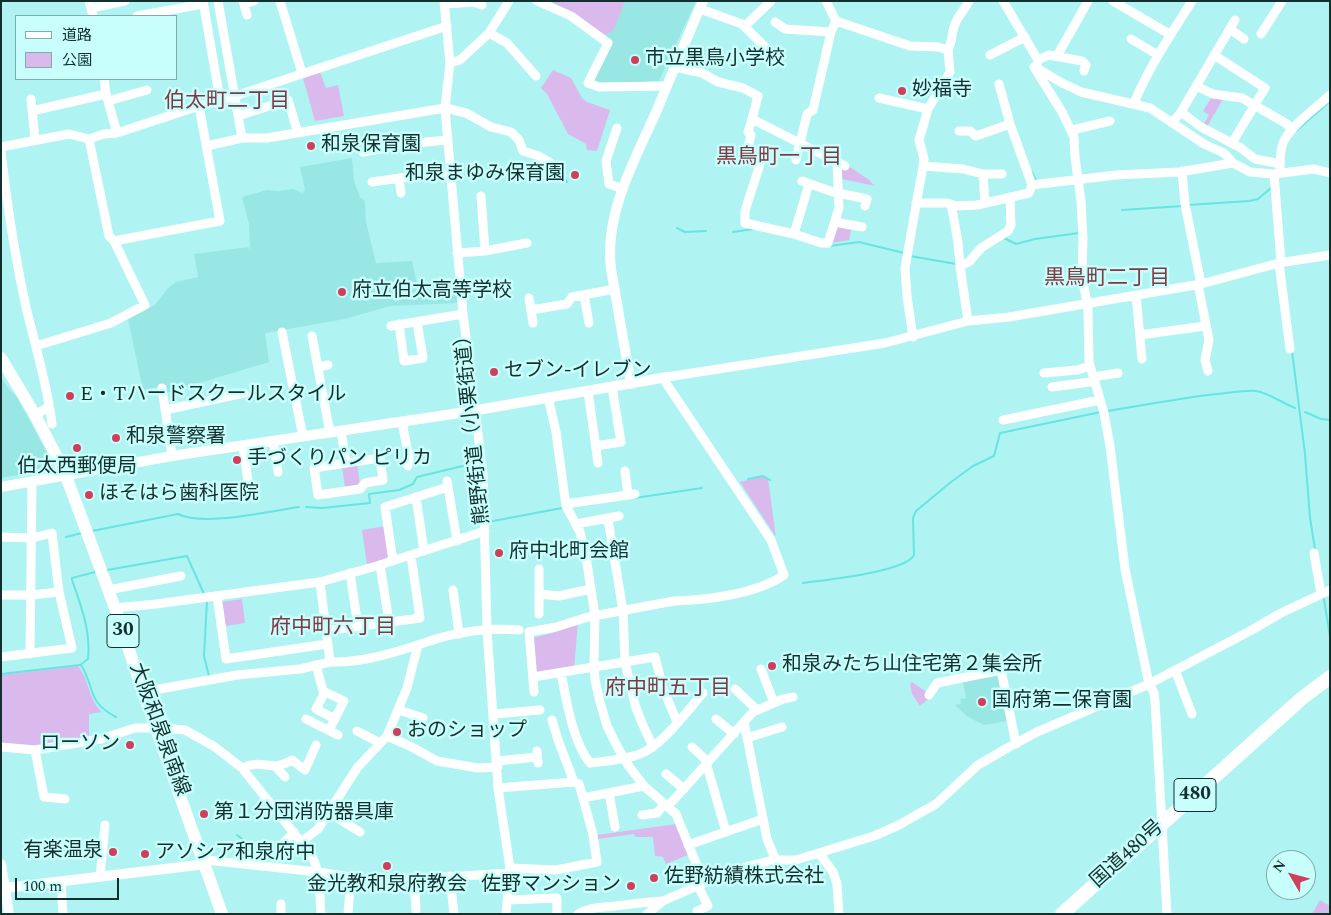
<!DOCTYPE html>
<html>
<head>
<meta charset="utf-8">
<style>
  body { margin:0 }
  #map { position:relative; width:1331px; height:915px; overflow:hidden; background:#aff4f2; font-family:Spectral,"Noto Sans JP",serif }
  canvas { display:block }
  .frame { position:absolute; inset:0; border:2px solid #13302f; pointer-events:none }
  .legend { position:absolute; left:15px; top:15px; width:162px; height:65px; box-sizing:border-box; background:#c8fffc; border:1px solid #80acaa; margin:0; padding:6px 9px; list-style:none; font-size:15px; color:#13302f }
  .legend li { display:flex; align-items:center; gap:10px; height:25px }
  .legend b { width:25px; border:1px solid #80acaa }
  .north { position:absolute; left:1266px; top:850px; width:50px; height:50px; box-sizing:border-box; background:#c8fffc; border:1px solid #80acaa; border-radius:50%; rotate:307deg; font-size:14px; font-weight:700; line-height:20px; text-align:center; color:#13302f }
  .north::after { content:''; display:block; margin:auto; width:18px; height:22px; background:#cf3f5c; clip-path:polygon(50% 0,100% 100%,50% 72%,0 100%) }
  .scale { position:absolute; left:15px; top:878px; width:104px; height:22px; box-sizing:border-box; border:2px solid #13302f; border-top:0; padding-left:6px; font-size:15px; line-height:18px; white-space:nowrap; color:#13302f; -webkit-text-stroke:4px #c8fffc; paint-order:stroke }
</style>
</head>
<body>
<div id="map">
<canvas width="1331" height="915"></canvas>
<div class="frame"></div>
<ul class="legend">
<li><b style="height:6px;background:#fff"></b>道路</li>
<li><b style="height:14px;background:#dabaed"></b>公園</li>
</ul>
<div class="north">N</div>
<div class="scale">100 m</div>
</div>
<script>
const ctx = document.querySelector('canvas').getContext('2d');
ctx.lineJoin = 'round';
function fill(path, color) { ctx.fillStyle = color; ctx.fill(path, 'evenodd'); }
function trace(path, color, width, dash) { ctx.strokeStyle = color; ctx.lineWidth = width; ctx.lineCap = dash ? 'butt' : 'round'; ctx.setLineDash(dash || []); ctx.stroke(path); }
function label(font, color, halo, rows, align = 'center') {
  ctx.font = font + ' Spectral,"Noto Sans JP",serif'; ctx.lineWidth = 5; ctx.setLineDash([]); ctx.textBaseline = 'middle'; ctx.strokeStyle = halo; ctx.fillStyle = color; for (const [text, x, y, turn = 0] of rows) {
    ctx.save(); ctx.translate(x, y); ctx.rotate((+turn || 0) * Math.PI / 180); ctx.textAlign = isNaN(turn) ? turn : align; if (halo) ctx.strokeText(text, 0, 0); ctx.fillText(text, 0, 0); ctx.restore();
  }
}
fill(new Path2D(`
  M546 1H696L659 81 600 84 593 82V79L610 42Z
  M352 158 354 181 360 197 365 201 366 222 376 263 412 261 419 293 456 289 458 303 390 306 345 319 265 333 269 362 166 393 165 386 143 390 128 319 155 305 167 289 176 282 198 277 194 254 249 247V249H250L249 224 242 197 267 190 278 191 293 189 302 193 305 190 300 167Z
  M1 377 8 388 17 397 51 460 47 470 1 478Z
  M996 676 999 677 1007 721 984 725 968 717 955 705 961 704 960 699 966 698 963 682Z`), '#98e7e4');
fill(new Path2D(`
  M550 1H625L613 31 604 35 574 13Z
  M553 70 571 78 582 98 587 102 610 110 597 151 587 150 586 144 568 134 547 94 541 88Z
  M320 72 326 88 338 85 344 116 315 121 303 78Z
  M1212 97 1223 99 1207 127 1203 125 1209 115 1203 111Z
  M847 165 868 179 875 186 842 179V169Z
  M839 226 850 228 851 230 849 240 832 243 837 228Z
  M357 464 360 484 358 486 345 488 342 466Z
  M764 476 768 479 776 537 740 482Z
  M385 526 389 556 387 558 367 565 362 530Z
  M242 599 245 623 226 626 224 624 221 602Z
  M578 622 574 669 534 676 532 638 553 633Z
  M78 666C90 680 88 700 102 712L89 714V738L36 746 1 744V675Z
  M912 682 928 693 927 700 920 706 912 694 910 684Z
  M676 824 688 855 666 864 663 857 655 856 653 837H635L634 834 598 839 597 835Z
  M1320 900 1330 906V914H1312Z`), '#dabaed');
trace(new Path2D(`
  M1296 131 1330 101
  M557 168 560 171 567 182
  M1032 172 1036 181
  M1188 205 1249 201 1258 199 1271 188
  M1122 210 1183 206
  M677 228 685 232 706 231
  M733 232 753 229
  M1004 238 1016 244 1035 239 1079 233
  M830 246 859 242 904 253
  M910 256 956 264
  M1292 351 1305 454 1310 518 1315 549
  M1107 411C1144 405 1181 398 1217 394 1230 393 1243 390 1256 391 1269 393 1282 403 1295 408
  M1305 412 1321 419 1330 420
  M748 479 763 476 770 480
  M635 498 702 488
  M306 507 322 508 370 503 369 494 399 490 413 484 417 477 475 463
  M488 522 562 508
  M92 531 178 514C203 527 269 511 299 507
  M66 537 82 533
  M107 570 187 556 204 594
  M803 583C824 580 906 572 914 555L913 518 916 511 951 482 973 466 994 456 1000 433 1101 412
  M1324 599 1330 637
  M207 601 204 656 209 676 211 677
  M81 665C96 689 86 701 116 717
  M1 674 80 665 88 659C91 632 81 605 72 580V578L95 572
  M237 835 251 846`), '#68e4e1', 2);
trace(new Path2D(`
  M89 1 93 16
  M203 1 220 100
  M218 1 242 138
  M243 1 247 15
  M280 1 302 73
  M444 1 450 63 445 108 463 314 483 474 487 630 498 788 510 868 506 914
  M537 1 571 16 608 43 588 83 599 87 667 86
  M826 1 836 21 910 46 938 47 948 50 950 72 928 109 919 140 924 159 923 166 905 268 907 296 913 337
  M1003 1 1038 60 1037 65 1034 67
  M1113 1 1171 35
  M244 4 254 1
  M445 4 474 2 482 5
  M91 8 125 1
  M700 9 742 24 775 57
  M137 16 203 4
  M775 22 785 29 831 32
  M745 26 771 1
  M1230 29 1244 39
  M489 33 507 43 536 76
  M1261 34 1282 1
  M1131 39 1158 55
  M948 50C953 41 951 31 956 22 959 15 965 9 969 1
  M990 55 1025 37
  M1214 55 1265 88 1232 143
  M1057 56 1088 1
  M1038 60 1049 55 1082 61 1086 65 1084 71
  M450 63 460 60 489 33 509 1
  M675 67 702 73 718 82 743 88 758 96 752 119 845 166
  M1034 67 1062 112 1074 137 1075 157 1081 201 1083 239 1082 275 1088 309 1089 362 1104 413 1110 446 1125 569 1149 684 1154 693 1155 701 1167 914
  M1037 68 1062 83 1081 92 1150 108 1204 144 1224 153 1233 163 1250 172 1274 174 1314 169 1330 173
  M104 79 106 94 117 133
  M999 84 1010 124 1032 185 1116 175 1179 172 1233 163
  M1196 86 1213 94 1242 98 1287 124 1292 129
  M879 98 928 109
  M31 99 35 140
  M108 101 147 90
  M1134 103C1149 67 1171 34 1192 1
  M36 110 106 94
  M1181 112 1201 127 1241 148 1255 159 1276 163
  M238 116 288 100 298 133
  M752 119 748 132 751 135 745 159 760 164 745 211V223L794 234 821 243H828L839 208 837 162
  M1172 123 1181 112 1235 20
  M617 128 606 161 609 184 623 189
  M1072 130 1110 121
  M959 131H970L976 136 1010 124
  M89 139 109 236 114 241
  M207 146 242 138H267L445 108 466 113 491 127 511 132 519 140 523 151 539 156 554 165
  M1 147 69 134 89 139 104 134 117 133 199 106 235 96 447 26
  M1 152C7 204 15 257 26 307 34 340 43 371 49 404L47 408 35 415
  M363 152 415 143 448 140
  M796 160 807 114 813 110 831 32 836 21
  M923 166 963 169 983 174
  M1280 170C1280 161 1280 151 1283 143 1289 127 1317 107 1330 95
  M1182 171 1185 204 1201 284
  M1274 174 1281 262
  M399 178 401 193
  M802 181 833 192 867 199 865 206
  M372 182 422 175 451 174
  M481 196 485 251
  M916 203H947L956 206 977 205 1029 193 1032 185
  M985 203 983 174H1002
  M951 204 958 242 960 266
  M835 222 862 227
  M794 234 809 184
  M457 253 485 251 527 243
  M1279 263 1290 349
  M1198 284 1209 340 1205 360 1208 371
  M584 295 589 323
  M1136 295 1142 359
  M529 298 533 323
  M531 310 567 304 572 297 615 289
  M968 321 960 266 969 262 981 248 1008 231 1011 225 1010 197
  M399 324 404 361 423 358 417 322
  M391 326 463 314
  M282 332 303 437
  M1140 335 1205 326
  M312 336 330 433
  M36 346 111 323 145 305 114 241 220 221 199 106
  M318 367 328 365
  M1044 373 1077 370 1090 366
  M1052 387 1090 382 1099 376 1118 373
  M162 388 172 456
  M588 391 598 463
  M548 397 556 432 566 506 580 532 586 557 595 615 594 661 595 680 600 702 607 726 617 746 628 765 644 786
  M47 408 50 410 52 424
  M165 410 244 393
  M1003 420 1100 400
  M402 422 409 458 408 466
  M341 431 346 463 314 468 318 495 360 489 365 483 383 480 380 458 346 463
  M273 441 278 472
  M243 446 248 481
  M596 446 621 442 612 387
  M625 471 628 495
  M447 481 457 541
  M416 497 424 551
  M566 504 635 494
  M608 519 623 611 625 662 635 705 642 723 653 747
  M576 524 619 516
  M1 537 32 538 52 533 59 592
  M1314 553 1321 594
  M393 561 385 507 448 487
  M380 565 389 622
  M350 573 358 626
  M320 582 330 662C361 663 389 654 418 645
  M108 590 181 576
  M453 590 459 634
  M539 594 559 596 591 589
  M1 595H31L59 592 72 648 1 657
  M217 596 226 659 327 644
  M115 608 156 604 320 582 380 565 485 531
  M539 614V569
  M325 631 420 618 411 556
  M30 654 32 482
  M999 660 1016 744
  M316 665 323 691 344 701 329 730
  M761 669 774 703
  M1175 670 1192 714
  M561 673C566 699 573 743 590 763 607 761 624 760 640 754 662 746 687 711 703 693
  M533 677 655 657 663 688 677 722
  M735 689 754 707 756 711
  M143 692 237 675 300 669 330 662
  M325 692 316 709 335 719
  M534 692 529 632 556 627 588 617 674 601C707 600 757 594 784 575L771 540 666 383 667 377 885 343 968 321 1009 317 1201 284 1279 263 1330 255
  M929 695 937 683 1001 670
  M399 710 423 718
  M494 714 540 710
  M306 719 338 735
  M716 719 734 734
  M552 720 558 740 574 782
  M744 722 767 839 774 856 773 860
  M357 731 380 743
  M387 736 410 746 437 761 478 768 498 767
  M747 738 782 727
  M1 747 35 750 101 739 135 728H161L185 730 215 747 242 768 301 842C322 861 319 888 321 914
  M692 747 705 759 726 832
  M35 750 44 797 65 799
  M537 751 538 763
  M497 761 537 757
  M275 766 285 777
  M242 768C262 758 272 773 292 760L305 770 316 745
  M666 774 684 789
  M498 788 574 782 579 784 583 798
  M609 793 615 827
  M329 813 360 832
  M642 815 657 813 662 807 670 804 753 712 783 699 793 697
  M301 842 318 829 357 768 387 736 407 688 418 645C450 633 485 627 519 630
  M688 845 763 819
  M280 847 294 832
  M819 853 833 872 837 884 839 914
  M204 863 206 860 318 872 370 880 414 879 510 873
  M510 868 556 870 597 862 593 835 583 798 644 786 676 814 704 883
  M450 876 454 914
  M100 877 105 825
  M414 879 416 910
  M61 881 63 914
  M508 900 557 898V914
  M281 904V914
  M697 911 708 906 698 886
  M348 914 351 877
  M578 914C592 906 601 908 616 906 632 904 647 902 663 901
  M647 914 663 901 704 883 749 866 773 860H796L874 836 897 826 936 804 978 765 1009 747 1037 732 1149 684 1250 631 1281 613 1330 590`), '#fff', 9);
trace(new Path2D(`
  M631 384 611 269C604 213 635 160 657 110 672 74 687 37 703 1
  M1 487 172 456 466 412 667 377
  M1 864 9 914
  M5 888 198 865 204 863`), '#fff', 10);
trace(new Path2D(`
  M1 358 35 415 59 461 69 484 115 608 143 692 222 914`), '#fff', 12);
trace(new Path2D(`
  M1062 914 1301 699 1330 677`), '#fff', 14);
for (const [x, y, r, color] of [
  [635,60,5,"#cf3f5c"],
  [902,91,5,"#cf3f5c"],
  [311,146,5,"#cf3f5c"],
  [575,175,5,"#cf3f5c"],
  [342,292,5,"#cf3f5c"],
  [494,372,5,"#cf3f5c"],
  [70,396,5,"#cf3f5c"],
  [116,438,5,"#cf3f5c"],
  [77,448,5,"#cf3f5c"],
  [237,460,5,"#cf3f5c"],
  [89,495,5,"#cf3f5c"],
  [499,553,5,"#cf3f5c"],
  [772,666,5,"#cf3f5c"],
  [982,702,5,"#cf3f5c"],
  [397,732,5,"#cf3f5c"],
  [130,745,5,"#cf3f5c"],
  [204,814,5,"#cf3f5c"],
  [113,852,5,"#cf3f5c"],
  [145,854,5,"#cf3f5c"],
  [387,866,5,"#cf3f5c"],
  [654,878,5,"#cf3f5c"],
  [631,886,5,"#cf3f5c"]
]) { const dot = new Path2D(); dot.arc(x, y, r, 0, 2 * Math.PI); ctx.fillStyle = color; ctx.fill(dot); trace(dot, '#c8fffc', 2); }
for (const [x, y, w] of [
  [123,631,32],
  [1195,795,42]
]) { const box = new Path2D(); box.roundRect(x - w / 2, y - 16.5, w, 33, 4); ctx.fillStyle = '#c8fffc'; ctx.fill(box); trace(box, '#13302f', 1); }
label('bold 19px', '#13302f', null, [
  ["30",123,631],
  ["480",1195,795]
]);
label('20px', '#13302f', '#c8fffc', [
  ["市立黒鳥小学校",645,60],
  ["妙福寺",912,91],
  ["和泉保育園",321,146],
  ["和泉まゆみ保育園",565,175,"right"],
  ["府立伯太高等学校",352,292],
  ["セブン-イレブン",504,372],
  ["E・Tハードスクールスタイル",80,396],
  ["和泉警察署",126,438],
  ["手づくりパン ピリカ",247,460],
  ["伯太西郵便局",77,468,"center"],
  ["ほそはら歯科医院",99,495],
  ["府中北町会館",509,553],
  ["和泉みたち山住宅第２集会所",782,666],
  ["国府第二保育園",992,702],
  ["おのショップ",407,732],
  ["ローソン",120,745,"right"],
  ["第１分団消防器具庫",214,814],
  ["有楽温泉",103,852,"right"],
  ["アソシア和泉府中",155,854],
  ["佐野紡績株式会社",664,878],
  ["金光教和泉府教会",387,886,"center"],
  ["佐野マンション",621,886,"right"]
], 'left');
label('20px', '#13302f', '#c8fffc', [
  ["熊野街道（小栗街道）",474,425,-96],
  ["大阪和泉泉南線",158,730,70],
  ["国道480号",1128,855,-42]
]);
label('21px', '#7f3742', '#c8fffc', [
  ["伯太町二丁目",227,103],
  ["黒鳥町一丁目",779,159],
  ["黒鳥町二丁目",1107,280],
  ["府中町六丁目",333,629],
  ["府中町五丁目",668,690]
]);
</script>
</body>
</html>
